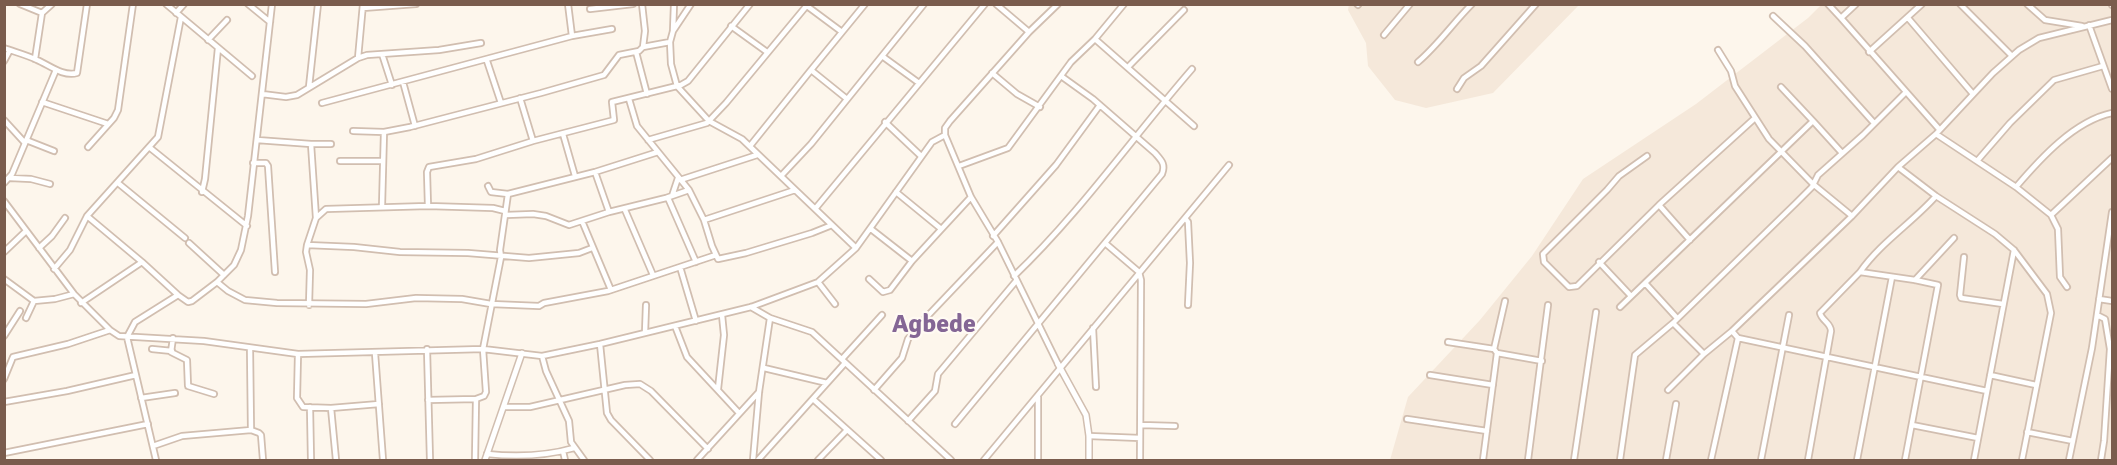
<!DOCTYPE html>
<html>
<head>
<meta charset="utf-8">
<style>
  body { margin:0 }
  #map { position:relative; width:2117px; height:465px; overflow:hidden; background:#fdf6ec; font-family:Signika,sans-serif }
  canvas { display:block }
  .frame { position:absolute; inset:0; border:6px solid #7a5c4d; pointer-events:none }
</style>
</head>
<body>
<div id="map">
<canvas width="2117" height="465"></canvas>
<div class="frame"></div>
</div>
<script>
const ctx = document.querySelector('canvas').getContext('2d');
ctx.lineJoin = 'round';
function fill(path, color) { ctx.fillStyle = color; ctx.fill(path, 'evenodd'); }
function trace(path, color, width, dash) { ctx.strokeStyle = color; ctx.lineWidth = width; ctx.lineCap = dash ? 'butt' : 'round'; ctx.setLineDash(dash || []); ctx.stroke(path); }
function label(font, color, halo, rows, align = 'center') {
  ctx.font = font + ' Signika,sans-serif'; ctx.lineWidth = 4.5; ctx.setLineDash([]); ctx.textBaseline = 'middle'; ctx.strokeStyle = halo; ctx.fillStyle = color; for (const [text, x, y, turn = 0] of rows) {
    ctx.save(); ctx.translate(x, y); ctx.rotate((+turn || 0) * Math.PI / 180); ctx.textAlign = isNaN(turn) ? turn : align; if (halo) ctx.strokeText(text, 0, 0); ctx.fillText(text, 0, 0); ctx.restore();
  }
}
fill(new Path2D(`
  M1349 4 1579 5 1493 93 1426 108 1395 100 1368 66 1366 43 1348 10Z
  M1821 5H2112V460H1390L1408 397 1480 320 1532 256 1583 179 1696 104 1808 18Z`), '#f5e8da');
const minor = new Path2D(`
  M20 4 42 13
  M166 4 252 76
  M248 4 270 22
  M568 4 572 36
  M642 4 645 31 643 47
  M674 4 673 31 670 42 671 64 677 86 709 121 742 139 856 248
  M996 4 1029 32
  M1058 4 1029 32 950 121 945 128V135L971 197 998 242 1058 364
  M1357 4 1358 5
  M1828 4 1841 18
  M1856 4 1841 18 1939 129
  M1960 4 2012 56
  M2027 4 2045 20 2082 26
  M2112 4V5
  M807 6 842 32
  M363 8 416 4
  M590 9 633 4
  M176 13 184 4
  M1773 16 1805 46 1874 123
  M1908 18 1973 94
  M2089 25 2112 89
  M731 26 767 52
  M673 31 691 4
  M1384 35 1410 4
  M1095 39 1194 126
  M208 40 227 20
  M4 48C15 52 27 55 37 60 49 65 63 77 77 73L87 4
  M1718 50 1731 71 1735 86 1769 139 1813 184 1852 216
  M636 52 647 94
  M1869 52 1922 4
  M382 54 392 85
  M882 56 919 83
  M358 58 363 4
  M35 59 42 13 52 4
  M4 61 10 50
  M487 61 501 103
  M1418 62C1438 45 1453 23 1472 4
  M1128 67 1184 10
  M811 70 865 4
  M992 73 1017 94 1040 107
  M403 82 415 126
  M309 87 318 4
  M1457 89 1464 78 1481 66 1536 4
  M262 94 286 97 297 95 358 58 367 55 439 50 481 43
  M520 98 533 141
  M629 99 637 126 689 190 704 220
  M42 102 108 124
  M322 103 572 36 612 29
  M4 120 25 143
  M1813 121 1842 153
  M885 122 921 156
  M353 131 384 132 410 127 541 93 604 75 619 55 639 51 643 47 670 42
  M563 134 575 176
  M1936 134 2016 187 2051 215 2058 229 2060 277 2067 287
  M26 140 54 151
  M257 140 311 144H331
  M648 140 707 123 726 103 808 4
  M311 144 316 218
  M750 146 811 70 847 99
  M88 147 114 118 118 110 133 4
  M149 147 247 226
  M1647 156 1619 176 1607 190 1543 254 1544 262 1569 287 1577 286 1659 205 1755 118
  M340 161H383
  M1977 161 2010 123 2054 80 2103 66
  M253 163H266L268 166 275 272
  M959 166 1008 148 1071 62 1095 39 1124 4
  M1898 167 1936 196 1995 234 2014 250 2047 294 2051 313 2022 460
  M595 172 609 212
  M781 176 811 144 924 4
  M10 178 31 179 50 184
  M680 180 757 155
  M4 183 12 174 56 70
  M118 183 185 238
  M488 186 491 192 508 194 595 172 658 152
  M2016 187C2040 159 2074 121 2112 113
  M795 190 704 220 712 246 718 259 746 253 812 233 832 225
  M202 192 205 179 218 48
  M896 192 940 228
  M672 196 678 178
  M668 198 696 262
  M4 201 74 294 110 330 119 336 204 341 298 354 483 349 542 356 600 344 751 307 818 282 856 248 932 142 945 135
  M1659 205 1690 240
  M382 206 384 132
  M428 206 427 172 429 167 476 159 533 141 614 120 612 102 681 85 688 81 750 4
  M815 209 985 4
  M625 210 653 275
  M506 215 533 214 546 216 569 225 609 212 666 198 689 190
  M2051 215 2112 158
  M87 216 142 262
  M1185 218 1188 222 1190 263 1188 305
  M582 221 611 290
  M871 229 912 261
  M993 236 1056 165 1100 105
  M189 243 224 275
  M1105 243 1139 272 1141 280 1140 460
  M307 245 316 218 326 209 428 206 493 208 505 211
  M39 248 52 236 65 218
  M4 252 26 231
  M1964 257 1960 295 1961 298 2003 304
  M1599 262 1631 296
  M680 267 696 321
  M54 269 70 250 87 216 158 137 181 17
  M1860 272C1881 242 1912 223 1936 196
  M1014 276C1080 213 1132 138 1192 69
  M4 279 34 301 55 299 74 294
  M869 279 883 292 890 290 912 261 971 197
  M1915 280 1954 238
  M217 282 228 291 245 300 277 303 366 304 416 298 462 299 491 304 539 306 544 303 608 291 716 255
  M818 282 835 304
  M1645 283 1677 318
  M2099 299 2112 301
  M81 303 142 262 178 295
  M309 305 310 270 306 252 307 245 354 247 400 252 468 253 529 258 579 253 592 248
  M751 307 770 318 812 332 951 460
  M1620 307 1813 121 1781 87
  M2097 315 2105 319 2110 349 2104 441 2101 460
  M26 318 34 301
  M1673 323 1704 354
  M675 326 687 357 739 413
  M1093 328 1096 387
  M1732 331 1738 338 1987 391
  M645 333 646 305
  M4 336 20 311
  M173 338 171 352 187 360 188 386 214 394
  M1448 342 1494 349
  M600 344 607 413 611 420 650 460
  M250 348 251 430
  M152 349 172 351
  M427 349 430 460
  M375 353 383 460
  M1497 353 1542 361
  M298 354 297 398 303 407 331 408 379 404
  M542 356 546 371 569 421 571 442 584 460
  M842 359 882 315
  M764 368 827 383
  M1430 375 1493 385
  M1990 375 2036 385
  M4 379 13 357 68 344 110 330
  M718 389 724 335 722 315
  M874 390 902 358 908 339 920 324 998 242
  M1668 390 1704 354 1732 331 1852 216 1898 167 1936 134 1993 73 2019 50 2039 38 2112 20
  M1038 397V460
  M141 398 175 393
  M813 399 881 460
  M428 400 476 399 484 396 486 392 483 349 501 257 500 250 508 194
  M4 402 67 391 136 375
  M310 407 311 460
  M504 407H530L625 385 640 384 651 391 708 449
  M331 408 336 460
  M1407 419 1487 431
  M908 421 935 391 938 374 1016 281
  M955 424 1162 174C1166 164 1161 160 1155 153L1093 99 1061 76
  M1141 425 1175 426
  M1912 425 1978 438
  M2027 432 2073 441
  M1089 436 1140 438
  M153 446 182 436 251 430 259 433 261 435 263 460
  M563 451 565 460
  M4 453 148 424
  M487 454C515 457 546 456 574 448
  M156 460 127 337 135 322 178 295 188 302 192 301 217 282 234 265 241 250 248 216 272 4
  M475 460 476 399
  M697 460 759 392
  M753 460 759 392 770 318
  M758 460 845 363
  M818 460 847 430
  M984 460 1229 165
  M1483 460 1497 353 1494 349 1505 301
  M1528 460 1548 305
  M1574 460 1596 312
  M1620 460 1635 355 1673 323 1796 203 1812 187 1818 175 1863 135 1906 92
  M1666 460 1676 404
  M1711 460 1738 338
  M1761 460 1789 315
  M1808 460 1831 331C1831 323 1822 321 1820 313L1860 272 1915 280 1938 285 1905 460
  M1857 460 1892 277
  M1974 460 2014 250
  M2069 460 2092 348 2112 212`);
const tertiary = new Path2D(`
  M1058 364 1086 415 1089 436V460
  M485 460 522 353`);
trace(minor, '#d1beb0', 8);
trace(tertiary, '#d1beb0', 8);
trace(minor, '#fff', 4.5);
trace(tertiary, '#fff', 5);
label('bold 26px', '#846695', '#fffaf3', [
  ["Agbede",934,325]
]);
</script>
</body>
</html>
